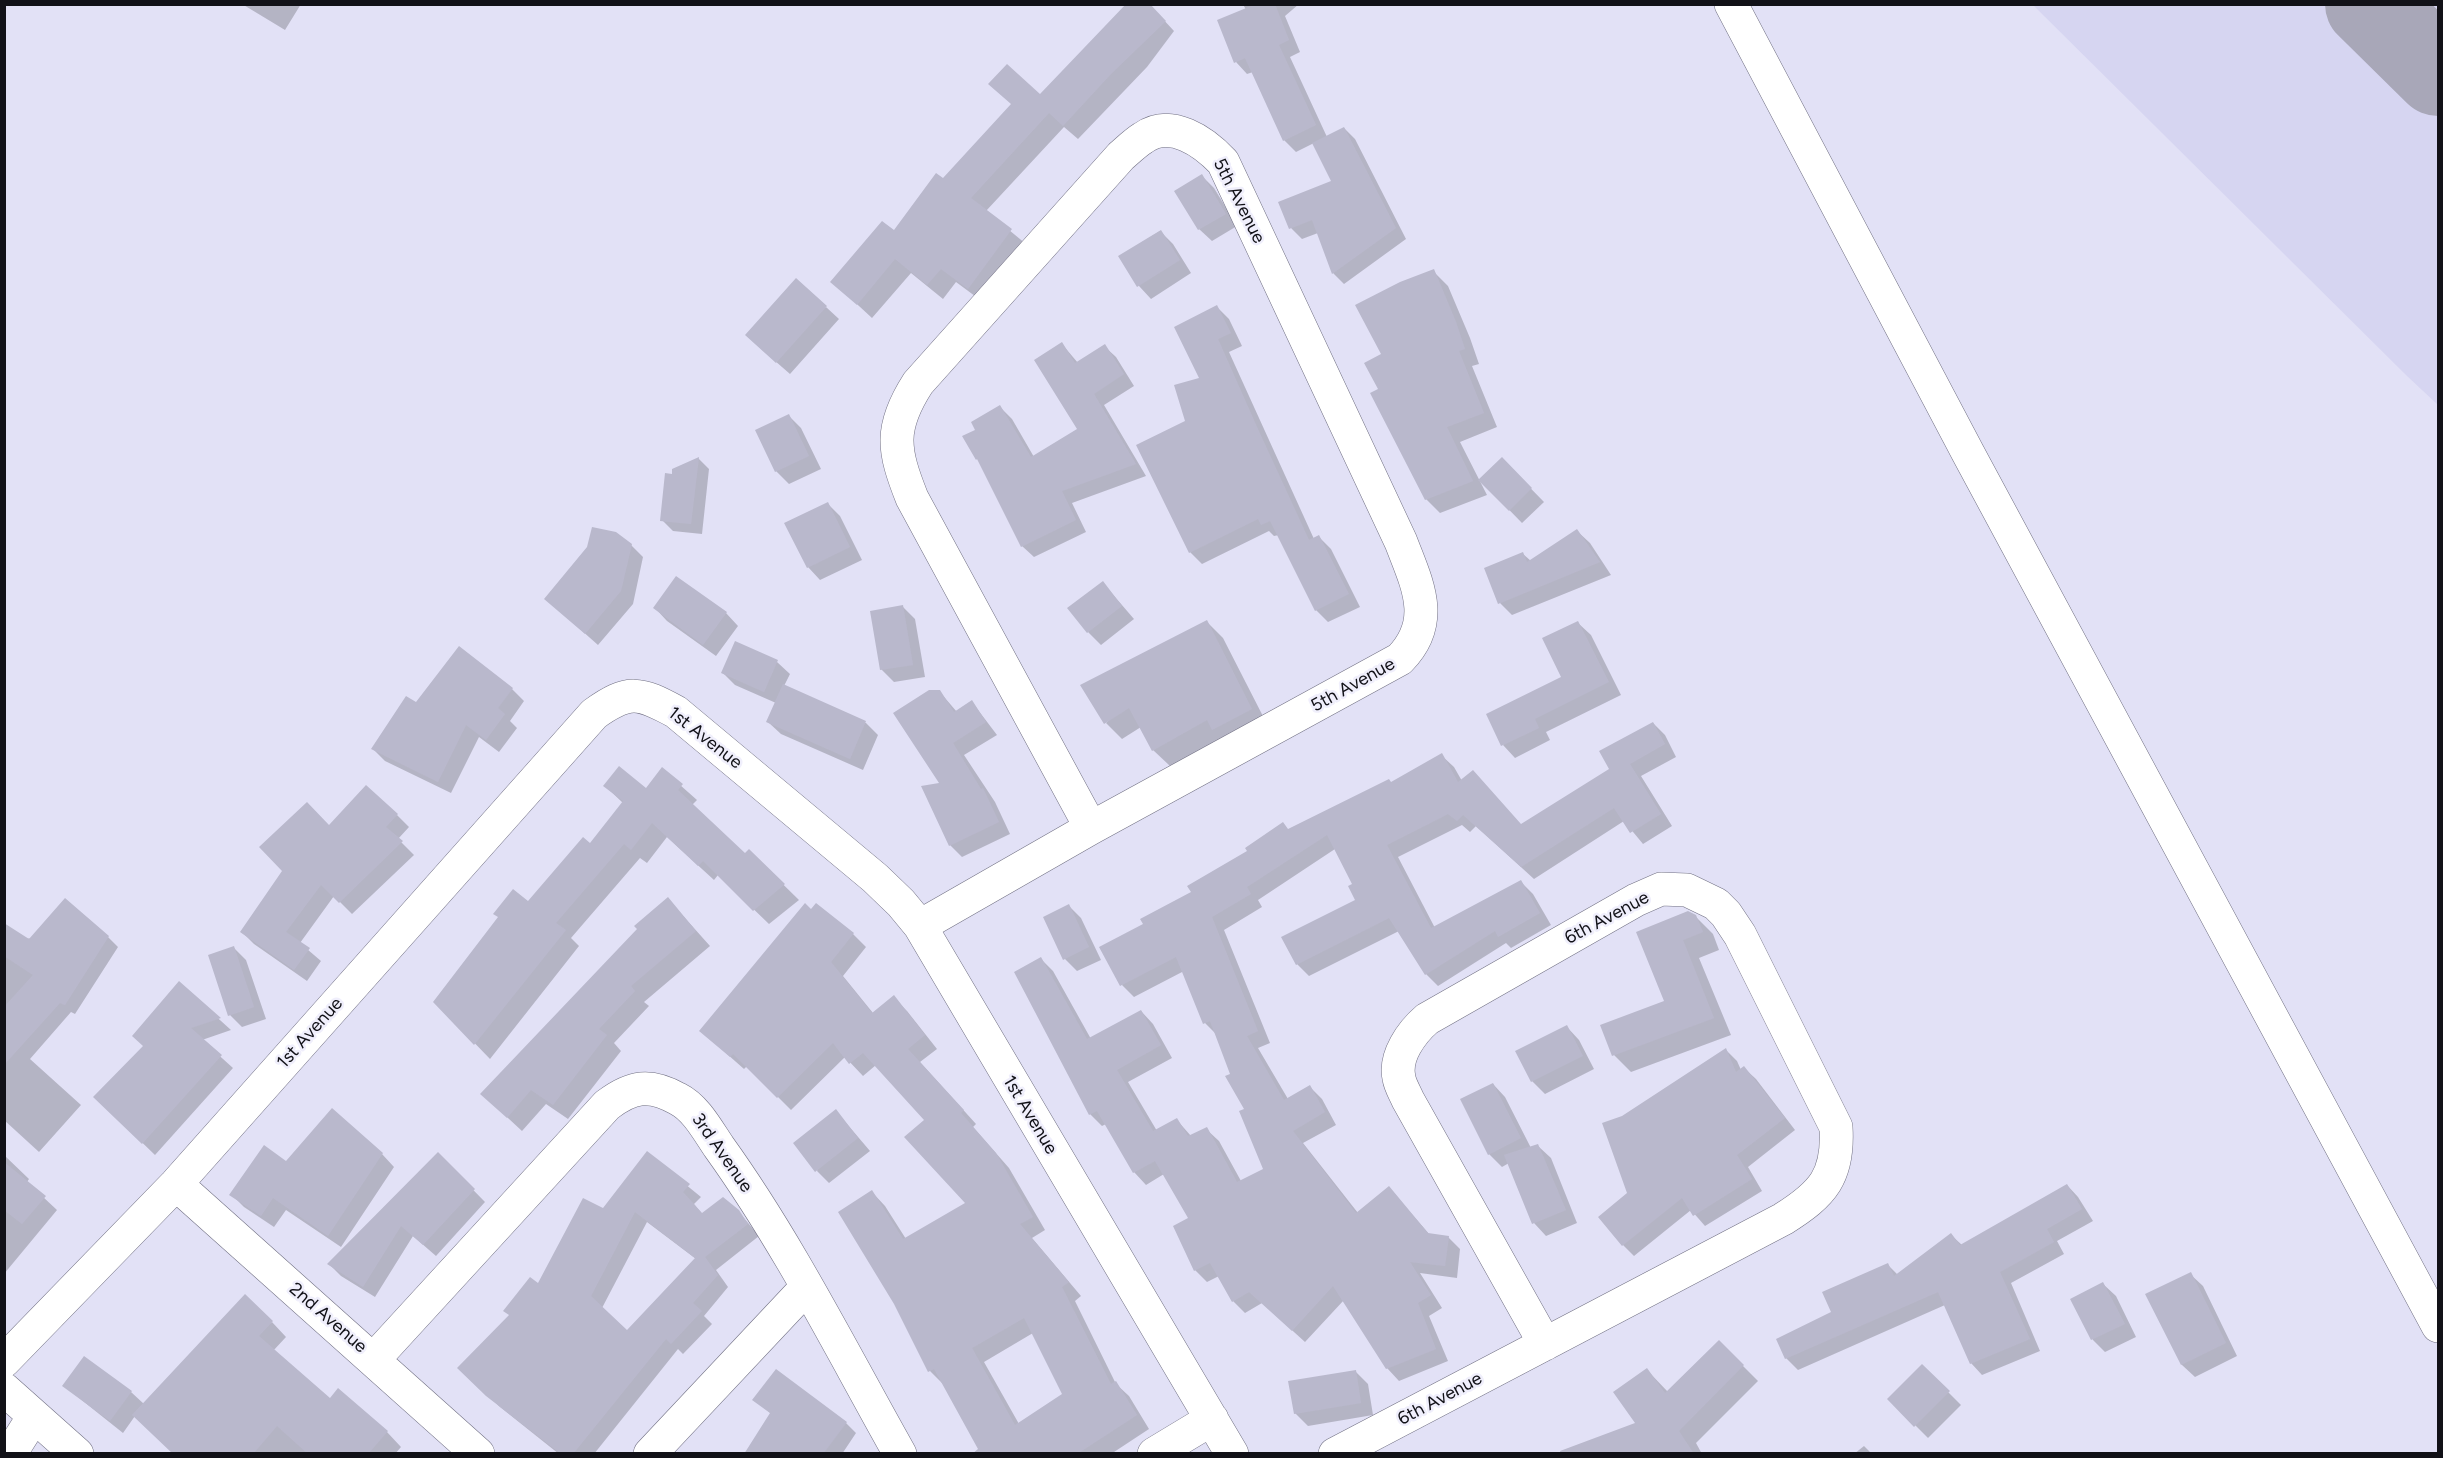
<!DOCTYPE html>
<html>
<head>
<meta charset="utf-8">
<style>
  body { margin:0 }
  #map { position:relative; width:2443px; height:1458px; overflow:hidden; background:#e2e1f6; font-family:Figtree,sans-serif }
  canvas { display:block }
  .frame { position:absolute; inset:0; border:6px solid #111117; pointer-events:none }
</style>
</head>
<body>
<div id="map">
<canvas width="2443" height="1458"></canvas>
<div class="frame"></div>
</div>
<script>
const ctx = document.querySelector('canvas').getContext('2d');
ctx.lineJoin = 'round';
function fill(path, color) { ctx.fillStyle = color; ctx.fill(path, 'evenodd'); }
function trace(path, color, width, dash) { ctx.strokeStyle = color; ctx.lineWidth = width; ctx.lineCap = dash ? 'butt' : 'round'; ctx.setLineDash(dash || []); ctx.stroke(path); }
function label(font, color, halo, rows, align = 'center') {
  ctx.font = font + ' Figtree,sans-serif'; ctx.lineWidth = 5; ctx.setLineDash([]); ctx.textBaseline = 'middle'; ctx.strokeStyle = halo; ctx.fillStyle = color; for (const [text, x, y, turn = 0] of rows) {
    ctx.save(); ctx.translate(x, y); ctx.rotate((+turn || 0) * Math.PI / 180); ctx.textAlign = isNaN(turn) ? turn : align; if (halo) ctx.strokeText(text, 0, 0); ctx.fillText(text, 0, 0); ctx.restore();
  }
}
fill(new Path2D(`
  M2033 5H2438V405L2407 376Z`), '#d6d5f1');
fill(new Path2D(`
  M242 4H301L285 30Z
  M1149 4 1174 31 1147 67 1078 139 1064 127 986 211 1026 244 983 302 956 282 943 299 911 273 872 318 833 282 894 232 943 180Z
  M1243 4H1299L1285 16 1300 52 1290 57 1327 137 1344 128 1355 139 1406 239 1344 284 1333 273 1318 233 1302 239 1291 228 1280 203 1333 182 1314 143 1296 152 1284 140 1253 72 1247 74 1236 62 1246 10Z
  M1202 176 1214 188 1237 226 1212 241 1199 229Z
  M1160 231 1173 244 1191 273 1151 299 1139 286 1120 256Z
  M1433 271 1448 286 1470 338 1479 364 1472 366 1497 427 1460 442 1487 495 1440 513 1426 499 1380 390 1383 355Z
  M826 307 839 319 790 374 759 347Z
  M1217 307 1229 319 1242 346 1229 352 1314 539 1319 537 1331 549 1360 607 1328 622 1316 610 1279 535 1274 536 1269 531 1202 564 1190 552 1186 422 1201 379Z
  M1062 344 1078 363 1104 346 1116 357 1134 386 1104 405 1146 476 1072 503 1086 532 1034 557 1022 546 982 464 964 437 977 430 1000 407 1012 419 1034 457 1079 430Z
  M789 416 801 428 821 469 789 484 776 471Z
  M698 458 709 469 702 534 673 531 662 520 673 475Z
  M1502 459 1544 502 1522 523 1480 480Z
  M828 504 840 516 862 560 820 580 808 567Z
  M1577 531 1590 543 1611 575 1512 615 1500 603 1523 554 1531 561Z
  M631 545 643 557 633 604 598 645 546 599Z
  M1103 583 1134 619 1101 645 1088 632Z
  M903 607 915 619 925 677 894 682 881 669Z
  M655 608 726 613 738 626 716 656 667 621Z
  M1207 622 1223 638 1268 726 1230 745 1222 738 1170 766 1153 750 1141 727 1122 739 1106 723Z
  M1578 623 1591 635 1621 695 1546 732 1550 740 1515 758 1503 745 1563 678Z
  M777 662 790 674 784 686 866 723 878 735 863 770 781 734 768 722 776 703 735 685 723 673Z
  M512 689 524 701 510 721 517 728 499 752 479 737 451 793 385 761 373 749 416 704Z
  M939 691 957 712 972 702 997 735 964 755 995 802 1010 834 962 857 950 845 941 784Z
  M1653 723 1665 735 1676 757 1641 776 1672 826 1643 844 1624 821 1534 879 1476 826 1470 832 1462 825 1398 857 1435 928 1521 882 1533 894 1551 925 1511 948 1506 943 1438 986 1426 974 1399 931 1309 976 1297 964 1357 901 1354 885 1335 849 1258 900 1262 907 1224 930 1270 1043 1258 1048 1288 1099 1310 1087 1322 1099 1336 1125 1303 1143 1358 1213 1389 1188 1430 1235 1448 1237 1460 1249 1457 1278 1420 1273 1442 1308 1429 1316 1448 1361 1399 1381 1387 1368 1344 1300 1305 1342 1262 1303 1245 1313 1233 1301 1219 1276 1207 1282 1195 1270 1190 1219 1164 1174 1146 1185 1134 1172 1106 1124 1102 1126 1090 1114 1041 959 1053 971 1091 1039 1141 1011 1153 1024 1172 1058 1128 1082 1157 1131 1176 1119 1191 1136 1206 1129 1219 1141 1241 1181 1265 1170 1246 1109 1217 1035 1205 1023 1184 971 1134 997 1122 985 1145 925 1289 830 1392 783 1441 755 1454 767 1462 781 1522 826 1611 769Z
  M662 769 697 800 692 805 745 855 749 851 799 900 769 924 718 875 714 880 667 837 647 863 640 858 571 938 579 946 490 1059 435 1002 528 903 590 845 623 803 605 786 646 790Z
  M397 815 409 827 398 839 414 855 352 914 334 896 300 943 321 961 307 981 254 944 242 932 329 827Z
  M668 899 710 946 644 1002 649 1006 614 1043 621 1051 568 1119 546 1104 522 1131 482 1094Z
  M1069 906 1081 918 1101 960 1077 971 1065 959Z
  M811 911 853 934 866 947 843 976 873 1013 893 997 907 1011 937 1049 920 1062 976 1124 973 1127 1009 1168 1045 1230 1032 1238 1081 1296 1075 1301 1116 1384 1129 1396 1149 1429 1111 1454H984L943 1384 930 1371 872 1192 885 1206 906 1239 967 1203 926 1120 876 1065 863 1076 845 1057 791 1110 747 1066 744 1069 701 1031ZM1033 1333 1064 1394 1019 1424 984 1362Z
  M1695 916 1713 934 1719 950 1699 958 1731 1035 1631 1072 1614 1055 1666 1002 1638 933Z
  M108 937 118 947 75 1014 71 1012 30 1059 81 1105 39 1152 4 1120V939Z
  M234 948 246 960 266 1019 242 1027 230 1015Z
  M179 983 231 1030 202 1040 233 1068 155 1155 95 1097 144 1047Z
  M1567 1027 1579 1040 1594 1069 1545 1094 1532 1081Z
  M1726 1050 1737 1061 1741 1070 1744 1068 1756 1079 1795 1130 1748 1167 1762 1191 1705 1226 1691 1210 1634 1256 1623 1245 1629 1194 1622 1117Z
  M1493 1084 1505 1097 1531 1148 1538 1146 1551 1158 1577 1223 1546 1236 1534 1223 1509 1163 1502 1167 1489 1154Z
  M836 1111 870 1151 829 1183 817 1171Z
  M647 1153 701 1197 694 1204 703 1215 738 1211 759 1236 716 1270 728 1287 704 1316 712 1324 683 1354 678 1349 594 1454H559L500 1407 459 1368 539 1285 603 1210ZM647 1222 696 1259 627 1332 602 1308Z
  M382 1154 394 1167 341 1247 286 1210 274 1227 244 1207 231 1194 287 1163Z
  M438 1154 485 1202 436 1256 413 1236 375 1297 341 1276 329 1264Z
  M4 1155 29 1179 27 1182 57 1210 4 1274Z
  M2067 1185 2078 1197 2093 1221 2057 1241 2064 1254 2011 1283 2040 1351 1982 1375 1971 1363 1945 1305 1798 1370 1786 1358 1778 1340 1833 1313 1888 1265 1898 1275 1951 1235 1962 1245Z
  M2190 1274 2203 1286 2237 1356 2195 1377 2182 1365 2147 1294Z
  M2103 1284 2116 1296 2136 1337 2105 1352 2093 1340 2072 1299Z
  M272 1322 286 1337 273 1351 330 1400 387 1432 401 1447 395 1454H177L135 1416 123 1433 64 1386 131 1392 144 1404Z
  M1719 1342 1758 1381 1696 1443 1702 1454H1558L1638 1423 1647 1370 1668 1392Z
  M1922 1366 1961 1405 1928 1438 1889 1399Z
  M1355 1371 1368 1384 1373 1415 1308 1426 1295 1413Z
  M754 1400 846 1423 856 1433 842 1454H822Z
  M1864 1446 1872 1454H1854Z`), '#0003');
trace(new Path2D(`
  M2369 4 2438 72`), '#a8a7b8', 88);
fill(new Path2D(`
  M1126 4H1150L1166 21 1111 74 1063 126 1049 113 971 198 1012 229 968 289 941 269 927 285 895 259 857 305 830 282 882 221 894 230 936 173 943 178 1011 104 988 84 1007 64 1040 94Z
  M1256 4H1275L1289 40 1279 45 1316 125 1283 141 1245 58 1234 63 1217 20Z
  M1344 127 1396 228 1332 274 1312 220 1289 229 1278 202 1331 181 1312 143Z
  M1202 174 1226 214 1198 230 1174 191Z
  M1161 230 1180 260 1137 287 1118 256Z
  M1434 269 1456 322 1465 349 1459 351 1484 413 1447 427 1473 481 1425 500 1370 393 1378 389 1364 363 1381 354 1355 305 1400 282Z
  M796 278 827 306 776 363 745 335Z
  M1217 305 1231 333 1218 339 1257 427 1309 540 1319 535 1349 594 1315 611 1270 521 1261 525 1258 519 1189 553 1136 445 1185 421 1174 385 1199 378 1174 327Z
  M1062 342 1075 363 1105 344 1124 374 1094 394 1136 464 1062 491 1076 520 1021 547 977 459 976 460 962 436 975 430 971 422 1000 405 1031 457 1077 429 1034 360Z
  M789 414 809 456 775 472 755 430Z
  M699 457 691 524 660 521 665 473 672 474V469Z
  M1502 457 1532 488 1509 511 1478 480Z
  M828 502 850 547 807 568 784 523Z
  M592 527 616 532 632 544 621 591 585 634 544 599 587 547Z
  M1577 529 1600 562 1498 604 1484 568 1523 552 1527 562Z
  M676 576 727 612 703 645 653 608Z
  M1103 581 1122 606 1087 633 1067 608Z
  M903 605 913 665 880 670 870 611Z
  M1207 620 1252 709 1212 730 1207 720 1152 751 1129 708 1104 724 1080 685Z
  M1578 621 1609 682 1535 719 1539 728 1501 746 1486 714 1561 677 1542 638Z
  M735 641 778 660 764 692 721 673Z
  M459 646 513 688 498 708 505 714 486 740 466 725 438 782 371 749 406 696 416 702Z
  M783 684 866 721 850 759 766 722Z
  M929 690H940L954 712 972 700 986 722 953 743 981 789 983 788 999 822 949 846 921 786 939 783 893 713Z
  M1653 722 1665 744 1630 764 1661 814 1630 833 1614 808 1521 867 1463 815 1457 821 1448 814 1387 845 1431 928 1521 880 1540 913 1498 937 1495 931 1425 975 1389 918 1296 965 1281 937 1355 900 1348 886 1352 884 1327 835 1247 887 1251 894 1212 917 1258 1031 1247 1036 1284 1100 1310 1085 1325 1112 1293 1131 1356 1213 1389 1186 1428 1233 1449 1236 1445 1266 1410 1262 1431 1295 1418 1303 1436 1349 1386 1369 1333 1286 1292 1331 1249 1292 1232 1302 1210 1263 1194 1271 1173 1226 1188 1218 1155 1161 1133 1173 1097 1111 1089 1115 1014 972 1041 957 1087 1039 1141 1010 1161 1045 1117 1070 1153 1131 1177 1118 1188 1136 1207 1127 1237 1182 1263 1169 1239 1111 1244 1109 1225 1076 1230 1074 1210 1021 1203 1024 1176 957 1120 986 1099 947 1143 924 1140 919 1191 892 1187 886 1247 851 1245 848 1283 822 1288 829 1389 779 1391 782 1442 753 1458 782 1473 770 1521 824 1609 769 1599 751Z
  M619 766 646 788 662 767 683 784 678 790 745 853 749 849 785 884 753 911 703 861 698 866 652 823 631 850 624 844 556 923 566 930 474 1045 433 1002 498 917 493 914 513 889 528 901 583 837 590 843 623 801 603 786Z
  M366 785 398 814 386 827 403 841 339 903 321 885 286 932 310 948 294 970 240 932 282 871 259 847 307 802 329 825Z
  M668 897 696 931 631 986 635 991 599 1029 607 1035 553 1105 531 1090 507 1118 480 1094 637 929 634 926Z
  M65 898 109 936 65 1005 60 1003 4 1065V1007L33 975 4 956V923L29 939Z
  M805 903 811 909 816 903 854 933 831 962 872 1013 894 995 925 1035 908 1049 964 1110 961 1113 996 1153 1033 1217 1020 1224 1069 1282 1062 1287 1111 1384 1116 1381 1137 1415 1077 1454H972L978 1449 934 1369 928 1372 894 1304 838 1212 872 1190 903 1239 965 1203 904 1137 924 1120 863 1053 849 1064 833 1043 777 1098 733 1054 730 1057 699 1031ZM1024 1318 1062 1394 1015 1425 972 1348Z
  M1069 904 1089 947 1063 960 1043 917Z
  M1688 911 1696 915 1703 932 1683 940 1714 1018 1612 1056 1600 1025 1664 1001 1636 932Z
  M234 946 254 1007 228 1016 208 955Z
  M179 981 221 1018 191 1028 222 1055 142 1144 93 1097 143 1046 132 1036Z
  M1567 1025 1583 1056 1531 1082 1515 1051Z
  M1726 1048 1736 1072 1744 1066 1785 1118 1737 1155 1752 1179 1693 1216 1682 1198 1622 1246 1598 1217 1627 1193 1602 1123 1622 1116Z
  M1493 1083 1521 1138 1488 1155 1460 1099Z
  M332 1108 383 1153 328 1236 273 1198 261 1216 229 1195 264 1145 286 1161Z
  M836 1109 858 1138 815 1172 793 1143Z
  M1538 1144 1566 1210 1532 1224 1504 1155Z
  M647 1151 690 1184 683 1192 702 1213 723 1197 739 1210 748 1224 705 1257 718 1275 693 1303 702 1311 671 1344 666 1339 573 1454H561L486 1396 457 1368 509 1315 503 1311 530 1277 538 1283 583 1198 603 1208ZM635 1212 695 1258 627 1330 591 1296Z
  M438 1152 475 1189 423 1245 401 1226 363 1287 327 1264Z
  M4 1162 46 1196 22 1224 4 1210Z
  M2067 1184 2082 1209 2047 1229 2054 1242 2000 1272 2030 1339 1970 1364 1938 1292 1785 1359 1776 1339 1831 1312 1822 1292 1888 1263 1894 1276 1951 1233 1960 1245Z
  M2191 1272 2226 1343 2181 1365 2145 1294Z
  M2103 1282 2125 1324 2091 1340 2070 1299Z
  M245 1294 273 1321 259 1336 330 1398 338 1388 388 1431 368 1454H308L277 1426 253 1454H173L132 1415Z
  M1719 1340 1744 1365 1679 1431 1694 1454H1561L1560 1451 1635 1423 1613 1392 1647 1368 1665 1393Z
  M84 1356 132 1391 110 1421 62 1386Z
  M1922 1364 1950 1391 1914 1427 1887 1399Z
  M776 1369 847 1422 823 1454H744L770 1413 752 1400Z
  M1356 1370 1361 1403 1294 1414 1288 1381Z`), '#b9b8cc');
const street = new Path2D(`
  M920 926 1091 828 1400 659C1437 621 1417 584 1401 542L1223 162C1204 142 1171 118 1143 138 1135 143 1128 150 1121 156L918 383C889 428 893 450 912 498L1091 828
  M176 1184 478 1454
  M374 1359 607 1105C632 1086 650 1083 678 1099 696 1108 708 1131 719 1147 788 1243 842 1351 900 1454
  M4 1361 176 1184 594 714C629 689 639 692 676 712L875 878 901 903 920 926 1232 1454
  M4 1389 77 1454
  M10 1454 34 1416
  M650 1454 806 1288
  M1154 1454 1212 1419
  M1335 1454 1783 1219C1823 1194 1839 1176 1836 1127L1740 935 1726 914 1716 904 1687 890 1661 889 1636 900 1427 1019C1412 1032 1394 1056 1399 1078 1400 1085 1405 1093 1408 1100L1545 1344`);
const highway = new Path2D(`
  M1731 4 1968 453 2438 1326`);
trace(street, '#717083', 34);
trace(highway, '#717083', 34);
trace(street, '#fff', 33);
trace(highway, '#fff', 33);
label('18px', '#111117', '#f0effc', [
  ["5th Avenue",1239,201,63],
  ["5th Avenue",1353,685,-29],
  ["1st Avenue",705,738,38],
  ["6th Avenue",1607,918,-28],
  ["1st Avenue",310,1033,-48],
  ["1st Avenue",1030,1115,59],
  ["3rd Avenue",722,1153,55],
  ["2nd Avenue",328,1318,41],
  ["6th Avenue",1440,1399,-28]
]);
</script>
</body>
</html>
